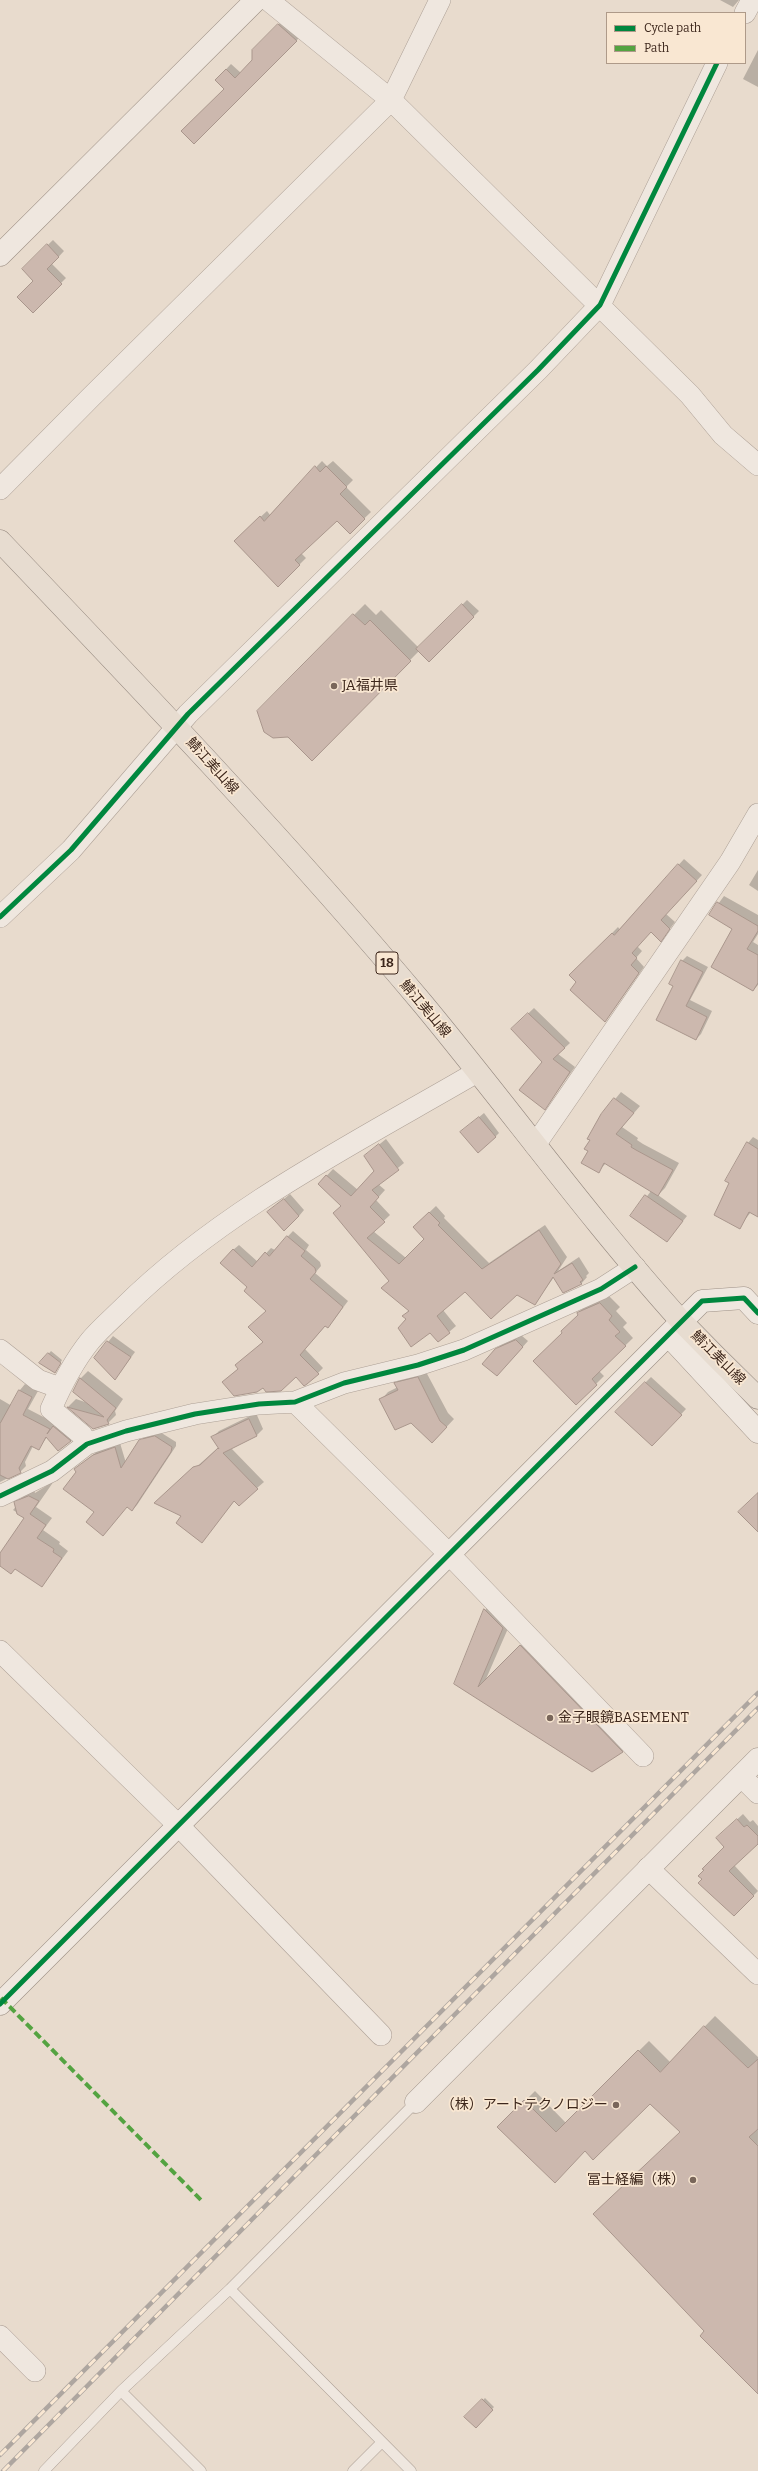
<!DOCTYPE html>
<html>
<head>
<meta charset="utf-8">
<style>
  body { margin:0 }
  #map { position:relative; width:758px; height:2471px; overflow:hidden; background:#e8dbcd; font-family:Bitter,serif }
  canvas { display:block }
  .legend { position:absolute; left:606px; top:12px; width:140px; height:52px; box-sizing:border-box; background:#f9e7d2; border:1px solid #ae9a89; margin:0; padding:5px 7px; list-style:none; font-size:12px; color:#3d271c }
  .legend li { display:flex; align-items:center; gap:8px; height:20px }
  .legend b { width:20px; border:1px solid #ae9a89 }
</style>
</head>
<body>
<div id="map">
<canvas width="758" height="2471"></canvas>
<ul class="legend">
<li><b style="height:5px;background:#00873e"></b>Cycle path</li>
<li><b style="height:5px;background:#54a341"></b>Path</li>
</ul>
</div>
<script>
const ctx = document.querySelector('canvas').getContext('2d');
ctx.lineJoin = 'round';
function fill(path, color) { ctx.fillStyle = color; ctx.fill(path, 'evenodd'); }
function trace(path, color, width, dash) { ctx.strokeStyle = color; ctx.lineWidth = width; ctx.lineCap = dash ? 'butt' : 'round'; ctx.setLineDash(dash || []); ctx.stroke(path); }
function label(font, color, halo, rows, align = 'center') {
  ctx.font = font + ' Bitter,"Noto Sans JP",serif'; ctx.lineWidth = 3.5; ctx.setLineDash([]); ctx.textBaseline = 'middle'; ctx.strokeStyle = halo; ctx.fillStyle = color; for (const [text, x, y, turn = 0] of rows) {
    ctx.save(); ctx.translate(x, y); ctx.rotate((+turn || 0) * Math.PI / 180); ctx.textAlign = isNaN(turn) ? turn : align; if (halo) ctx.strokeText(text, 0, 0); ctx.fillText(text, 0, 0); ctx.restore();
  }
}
fill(new Path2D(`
  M720 0H739L733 7Z
  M284 19 302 35 194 142 226 89 216 80 231 64 241 73 252 61 253 50Z
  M758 50V87L743 79Z
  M53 240 64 251 52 264 66 278 33 311 34 281 23 269Z
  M322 461 327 466 333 461 353 480 346 487 371 512 350 532 337 519 301 553 306 558 278 586 241 535 267 511 270 515Z
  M467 600 479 611 429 661 419 651 312 759 258 711 365 604 376 615 381 610 419 648Z
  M684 859 702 875 666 914 675 922 666 934 661 940 651 931 637 946 642 951 636 958 644 967 605 1021 571 975 618 927 620 930Z
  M758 870V891L749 885Z
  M724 896 758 915V934L753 942 758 945V985L753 990 734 928 710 915Z
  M687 956 708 967 690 1000 712 1011 701 1034 696 1039 674 985 682 961Z
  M534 1008 570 1043 558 1054 575 1067 545 1108 543 1062 512 1029Z
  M621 1092 640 1106 622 1127 638 1138 637 1140 643 1144 679 1163 665 1188 658 1195 687 1216 667 1241 632 1216 651 1191 606 1163 598 1172 589 1151 602 1115Z
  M484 1113 499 1133 495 1137 466 1128Z
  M753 1137 758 1140V1216L751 1212 739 1227 748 1143Z
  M386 1139 404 1163 378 1184 385 1190 376 1200 390 1215 373 1231 406 1258 425 1239 414 1227 436 1206 445 1216 444 1218 489 1263 545 1225 567 1257 558 1271 579 1257 589 1273 586 1276 587 1277 581 1284 554 1277 535 1304 516 1294 465 1291 443 1310 456 1326 449 1332 431 1331 407 1319 404 1316 409 1310 342 1205 319 1184 333 1169 358 1190 375 1171 365 1156Z
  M290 1194 304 1210 299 1216 268 1212Z
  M293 1231 309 1245 306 1250 320 1262 321 1266 315 1273 348 1301 333 1321 327 1327 326 1325 305 1349 323 1368 318 1373 296 1376 263 1386 223 1382 239 1368 242 1360 264 1341 267 1310 249 1287 233 1250 239 1245 258 1262 271 1248 275 1250Z
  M608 1295 620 1307 616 1311 627 1323 623 1327 633 1338 599 1371 604 1376 576 1404 535 1361 579 1315 578 1313 586 1305Z
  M521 1335 528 1341 502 1370 496 1350 502 1344Z
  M113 1336 135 1352 115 1379 95 1358Z
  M51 1351 62 1360 55 1372 41 1363Z
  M425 1370 448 1413 454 1419 440 1434 411 1421 381 1400 388 1392 398 1387 396 1383 403 1376Z
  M88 1371 123 1399 115 1411 116 1415 108 1423 93 1428 68 1407 76 1399 88 1403 80 1379Z
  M651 1377 686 1409 652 1445 616 1412Z
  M25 1384 38 1391 28 1409 55 1423 54 1427 59 1421 76 1435 70 1441 47 1437 39 1448 33 1446 25 1462 26 1466 20 1472 0 1482V1399L12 1406 20 1390Z
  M256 1413 263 1429 257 1435 231 1448 264 1482 257 1488 235 1500 202 1541 183 1516 162 1497 219 1447 213 1437 219 1431Z
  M160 1432 176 1442V1446L137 1505 132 1510 127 1506 95 1512 78 1472 80 1465 99 1450 120 1443 126 1463 145 1436Z
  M54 1481 36 1507 52 1518 43 1530 60 1542 59 1544 68 1551 42 1586 16 1568 11 1573 0 1565V1555L26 1518 13 1510 20 1502 18 1501 25 1495 34 1490 35 1493Z
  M495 1599 513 1617 486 1679 531 1635 633 1741 622 1752 455 1684 485 1610Z
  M743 1814 750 1822 753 1820 758 1826V1843L734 1865 758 1891 734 1915 725 1847 717 1838Z
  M715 2016 758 2057V2392L706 2331 681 2132 650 2102 586 2150 499 2127 535 2091 566 2123 649 2041 670 2062Z
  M485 2398 494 2407 476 2426 466 2417Z`), '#0003');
const building = new Path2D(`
  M278 24 297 41 194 144 181 131 224 89 215 80 226 69 235 78 252 60V50Z
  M47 244 59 257 47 269 62 284 33 313 17 297 33 281 22 269Z
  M315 466 320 472 326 466 347 487 340 494 365 519 350 534 337 521 295 560 300 565 278 587 234 541 260 516 264 521Z
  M462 604 474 617 429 662 416 649Z
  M353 614 365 625 370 620 411 661 312 761 288 737 273 738 264 732 257 711Z
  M678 864 697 881 661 920 670 929 661 942 651 932 632 953 637 958 631 965 639 973 605 1022 570 990 576 982 569 975 612 933 614 935Z
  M717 902 758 926V931L747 949 758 955V983L753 991 711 967 732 929 709 915Z
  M681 960 703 972 686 1006 707 1017 696 1040 656 1020 673 986 669 984Z
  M528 1013 565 1048 553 1059 570 1072 545 1110 519 1090 542 1062 511 1029Z
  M614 1098 634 1113 616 1134 632 1145 631 1147 636 1150 673 1170 658 1196 604 1163 599 1173 581 1163 588 1151 584 1149 590 1140 587 1139 601 1114Z
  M479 1117 496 1137 478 1153 460 1132Z
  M747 1142 758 1149V1217L749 1212 740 1229 714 1215 729 1183 725 1181Z
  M379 1144 399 1170 372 1190 379 1197 370 1207 385 1222 367 1238 399 1264 424 1239 413 1227 429 1212 440 1223 438 1225 482 1269 539 1230 561 1264 554 1274 572 1263 583 1280 580 1282 582 1284 563 1293 553 1277 535 1305 517 1295 491 1319 465 1292 437 1316 450 1333 438 1342 430 1333 411 1347 398 1328 406 1319 402 1316 409 1311 381 1288 389 1281 333 1213 341 1206 318 1184 326 1175 351 1196 374 1171 364 1156Z
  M645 1195 683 1221 667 1242 630 1216Z
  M284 1199 299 1216 284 1231 267 1212Z
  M287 1236 305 1251 301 1256 315 1268 316 1272 310 1279 343 1307 328 1328 325 1326 300 1355 319 1374 307 1384 304 1386 296 1377 281 1391 266 1392 263 1388 257 1392 234 1396 222 1382 238 1369 235 1365 263 1342 248 1327 266 1311 244 1291 247 1287 220 1263 233 1249 252 1267 265 1252 269 1256Z
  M600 1303 612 1316 609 1320 620 1332 615 1336 626 1346 592 1379 597 1385 576 1405 533 1361 562 1333 561 1331 578 1315 577 1313Z
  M516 1340 523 1347 497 1376 482 1364 495 1349Z
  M107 1341 131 1357 115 1380 94 1358Z
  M48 1353 61 1363 55 1373 39 1363Z
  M418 1377 440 1421 447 1427 432 1443 411 1423 395 1430 379 1399 398 1390 394 1383Z
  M80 1378 116 1408 107 1420 109 1424 93 1429 67 1407 104 1417 73 1392Z
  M645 1382 682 1415 652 1446 615 1412Z
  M19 1390 32 1397 23 1415 50 1429 47 1434 53 1426 71 1441 58 1451 46 1437 39 1450 31 1446 19 1468 21 1473 8 1479 0 1475V1424Z
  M249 1419 257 1436 223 1453 258 1489 239 1506 234 1501 202 1543 176 1523 181 1516 154 1503 193 1467 200 1465 218 1448 219 1449 211 1437Z
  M155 1436 172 1447 171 1452 132 1511 127 1507 103 1536 86 1522 94 1512 63 1489 76 1472 74 1469 93 1455 115 1447 121 1468 139 1440Z
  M758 1493V1532L738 1512Z
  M29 1496 39 1501 30 1514 46 1525 37 1538 54 1549 53 1552 62 1558 42 1587 15 1569 11 1574 0 1566V1553L24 1518 17 1514 14 1502Z
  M484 1609 503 1628 478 1687 520 1645 623 1752 592 1772 454 1684Z
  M737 1819 744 1827 747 1825 758 1836V1844L729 1871 754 1896 734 1916 698 1883 702 1879 698 1876 704 1870 702 1869 724 1847 716 1838Z
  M704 2026 748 2068 758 2059V2129L749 2137 758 2146V2394L700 2336 704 2331 593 2214 680 2132 650 2104 593 2160 585 2151 555 2183 497 2127 524 2100 556 2132 638 2050 660 2072Z
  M482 2399 493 2410 476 2428 464 2417Z`);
fill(building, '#ccb8ae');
trace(building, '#a9968c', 1);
const lane = new Path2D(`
  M230 2289 411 2471
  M121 2391 201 2471
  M44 2471 121 2391 230 2289 416 2102
  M353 2471 382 2442`);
const street = new Path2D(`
  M268 0 391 100 690 395 723 435 758 465
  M745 13 752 0
  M0 489 90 398 391 100 440 0
  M0 917 71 850 188 714 538 370 600 305 717 63
  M535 1145 730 862 758 814
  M0 1350 38 1380 60 1388
  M295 1402 449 1554 643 1756
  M87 1444 82 1435 51 1409C61 1386 74 1361 90 1341 100 1329 113 1318 124 1307 223 1209 357 1142 477 1072
  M0 1496 52 1471 87 1444 126 1431 195 1414 259 1404 295 1402 344 1383 418 1365 464 1350 601 1289 635 1267
  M0 1651 178 1825 381 2035
  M741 1776 758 1793
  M648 1868 758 1974
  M0 2336 35 2371`);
const secondary = new Path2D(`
  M0 255 256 0
  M669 1336 758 1432
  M0 2004 702 1301 744 1298 758 1313
  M416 2102 758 1759`);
const primary = new Path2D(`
  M0 541C144 692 289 844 423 1004 510 1109 590 1220 681 1321 706 1347 732 1373 758 1398`);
trace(lane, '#ada096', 11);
trace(street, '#ada096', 22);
trace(secondary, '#9d9086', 23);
trace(primary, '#92867d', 23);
trace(lane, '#efe7df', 10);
trace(street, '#efe7df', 21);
trace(secondary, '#efe7df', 22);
trace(primary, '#e7dcd0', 22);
const rail = new Path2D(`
  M0 2455 758 1693
  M3 2471 758 1708`);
trace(rail, '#aea6a0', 4.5);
trace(rail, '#f9e7d2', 3, [9]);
trace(new Path2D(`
  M1 1998 202 2201`), '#54a341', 4, [8, 4]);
trace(new Path2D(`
  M0 917 71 850 188 714 538 370 600 305 717 63
  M0 1496 52 1471 87 1444 126 1431 195 1414 259 1404 295 1402 344 1383 418 1365 464 1350 601 1289 635 1267
  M0 2004 702 1301 744 1298 758 1313`), '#00873e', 5);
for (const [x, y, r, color] of [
  [334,686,4,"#79665a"],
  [550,1718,4,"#79665a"],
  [616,2105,4,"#79665a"],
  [693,2180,4,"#79665a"]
]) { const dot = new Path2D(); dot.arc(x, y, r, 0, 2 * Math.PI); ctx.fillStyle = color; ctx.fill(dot); trace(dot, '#f9e7d2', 1.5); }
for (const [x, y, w] of [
  [387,963,22]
]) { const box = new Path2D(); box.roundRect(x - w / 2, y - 11, w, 22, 3); ctx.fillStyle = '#f9e7d2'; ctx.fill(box); trace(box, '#3d271c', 1); }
label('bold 13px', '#3d271c', null, [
  ["18",387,963]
]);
label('14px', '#3d271c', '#f9e7d2', [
  ["JA福井県",342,686],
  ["金子眼鏡BASEMENT",558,1718],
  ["（株）アートテクノロジー",608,2105,"right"],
  ["冨士経編（株）",685,2180,"right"]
], 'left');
label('14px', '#3d271c', '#f9e7d2', [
  ["鯖江美山線",212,766,48],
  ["鯖江美山線",425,1009,50],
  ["鯖江美山線",718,1358,45]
]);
</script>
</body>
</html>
